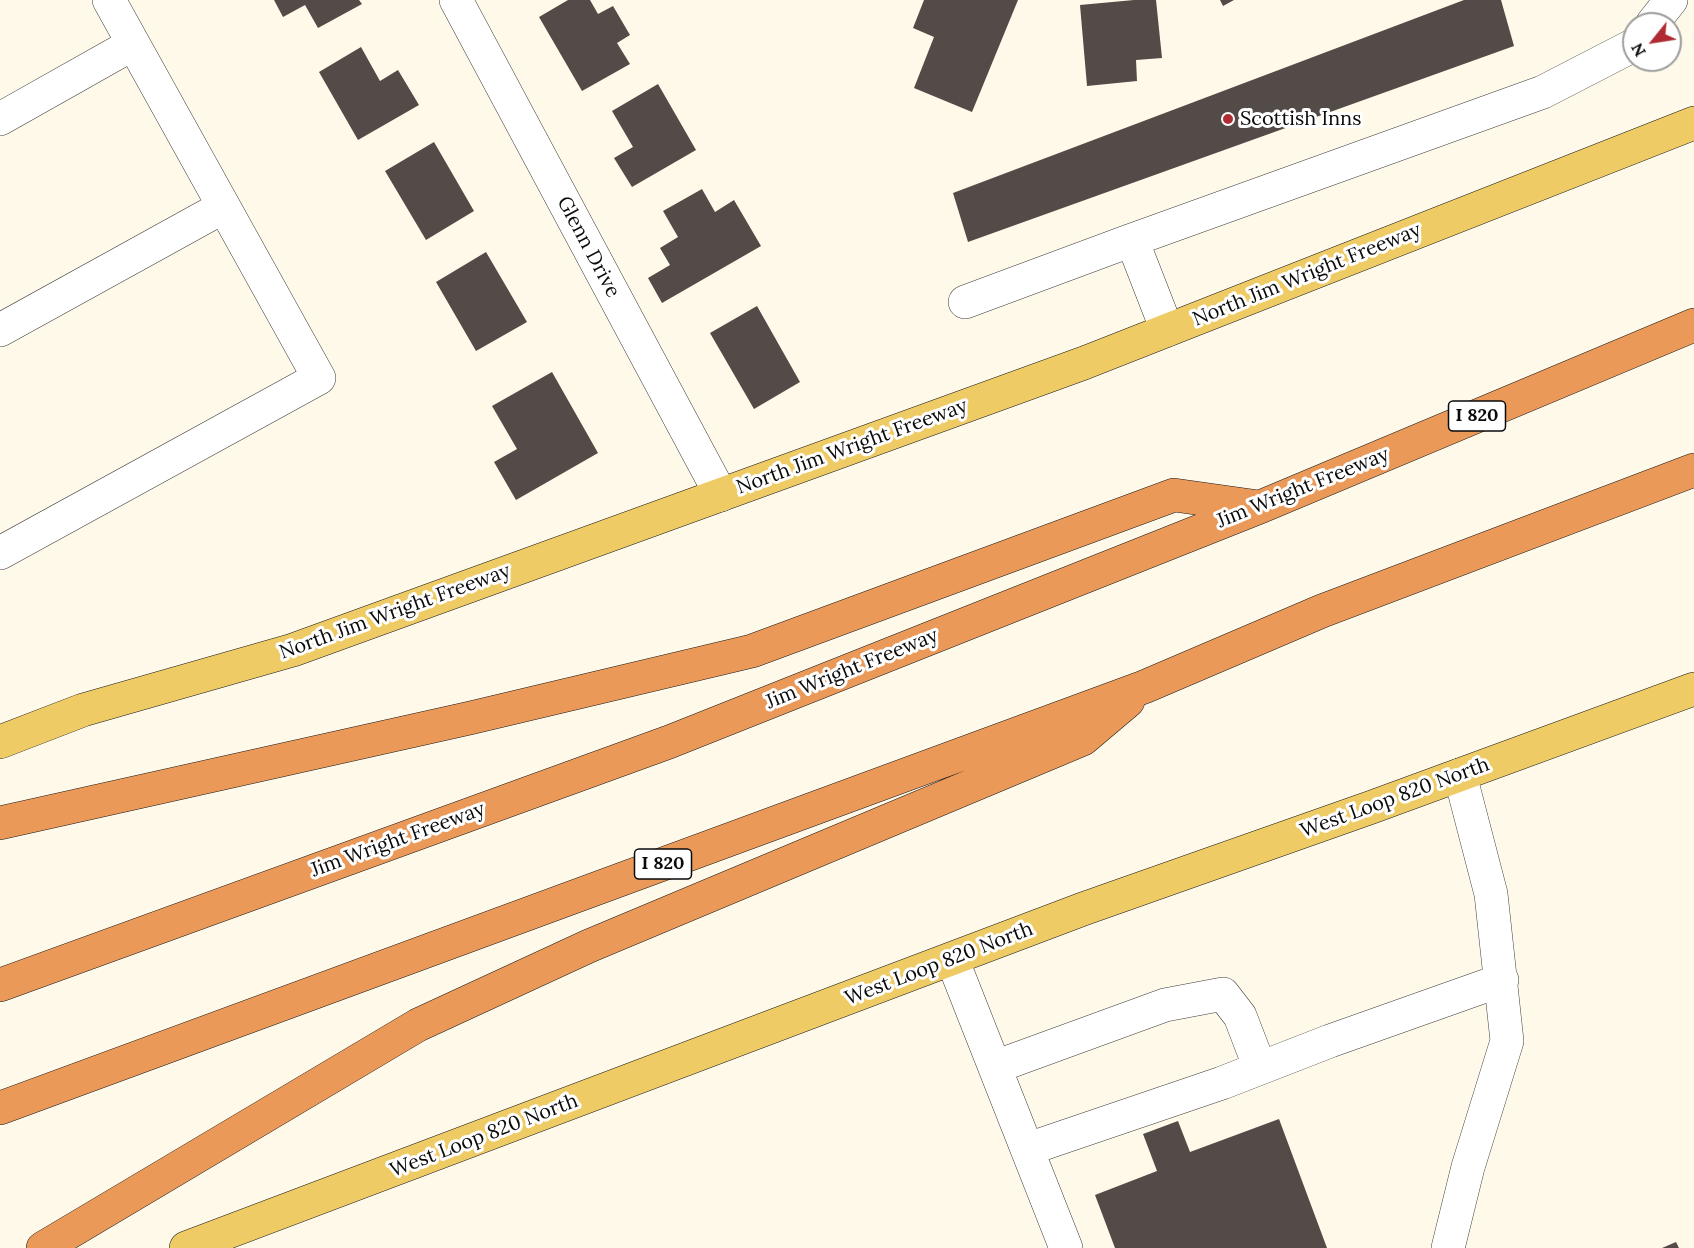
<!DOCTYPE html>
<html>
<head>
<meta charset="utf-8">
<style>
  body { margin:0 }
  #map { position:relative; width:1694px; height:1248px; overflow:hidden; background:#fef9e8; font-family:Lora,serif }
  canvas { display:block }
  .north { position:absolute; left:1622px; top:12px; width:60px; height:60px; box-sizing:border-box; background:#fff; border:2px solid #9d9d9d; border-radius:50%; rotate:240deg; font-size:16px; font-weight:700; line-height:24px; text-align:center; color:#0a0a0a }
  .north::after { content:''; display:block; margin:auto; width:21px; height:27px; background:#af2c35; clip-path:polygon(50% 0,100% 100%,50% 72%,0 100%) }
</style>
</head>
<body>
<div id="map">
<canvas width="1694" height="1248"></canvas>
<div class="north">N</div>
</div>
<script>
const ctx = document.querySelector('canvas').getContext('2d');
ctx.lineJoin = 'round';
function fill(path, color) { ctx.fillStyle = color; ctx.fill(path, 'evenodd'); }
function trace(path, color, width, dash) { ctx.strokeStyle = color; ctx.lineWidth = width; ctx.lineCap = dash ? 'butt' : 'round'; ctx.setLineDash(dash || []); ctx.stroke(path); }
function label(font, color, halo, rows, align = 'center') {
  ctx.font = font + ' Lora,serif'; ctx.lineWidth = 6; ctx.setLineDash([]); ctx.textBaseline = 'middle'; ctx.strokeStyle = halo; ctx.fillStyle = color; for (const [text, x, y, turn = 0] of rows) {
    ctx.save(); ctx.translate(x, y); ctx.rotate((+turn || 0) * Math.PI / 180); ctx.textAlign = isNaN(turn) ? turn : align; if (halo) ctx.strokeText(text, 0, 0); ctx.fillText(text, 0, 0); ctx.restore();
  }
}
fill(new Path2D(`
  M274 0H359L362 4 318 28 305 5 283 17Z
  M568 0H590L598 14 613 6 630 35 617 43 630 64 582 91 539 17Z
  M924 0H1018L972 112 914 88 934 37 913 28Z
  M1134 0H1156L1162 58 1136 60 1137 81 1087 86 1080 5Z
  M1220 0H1234L1223 6Z
  M1464 0H1501L1514 46 968 242 953 193Z
  M361 47 380 81 398 70 419 105 358 140 319 72Z
  M658 84 696 150 632 187 614 158 633 147 612 111Z
  M434 142 474 211 426 240 385 171Z
  M702 189 715 212 734 200 761 246 662 303 648 278 670 265 660 248 678 237 663 211Z
  M486 252 527 322 476 351 436 282Z
  M757 306 800 382 754 409 710 333Z
  M552 372 598 453 516 500 494 462 517 449 492 406Z
  M1279 1119 1327 1248H1115L1095 1195 1157 1171 1143 1134 1178 1121 1190 1152Z
  M1676 1242 1679 1248H1662Z`), '#524b47');
const minor = new Path2D(`
  M456 0 721 495
  M1652 24 1671 0
  M0 119 133 44
  M1132 240 1543 92 1634 45
  M965 302 1132 240 1167 330
  M0 330 223 207
  M0 553 319 378 109 0
  M952 959 1066 1248
  M995 1067 1165 1005 1223 994 1240 1016 1260 1068
  M1028 1149 1222 1083 1330 1041 1502 980
  M1448 1248 1468 1167 1507 1041 1491 894 1460 775`);
const major = new Path2D(`
  M0 742 83 710 293 650 1084 363 1694 123
  M186 1248 1083 909 1372 807 1694 689`);
const highway = new Path2D(`
  M0 823 470 718 752 651 1174 495 1259 507
  M0 985 669 742 1260 507 1694 325
  M0 1108 1144 687 1322 611 1694 470
  M43 1248 418 1025 589 946 1083 739 1128 701`);
trace(minor, '#3d3d3d', 34);
trace(major, '#1b1b1b', 34);
trace(highway, '#1b1b1b', 34);
trace(minor, '#fff', 33);
trace(major, '#efcb66', 33);
trace(highway, '#eb9959', 33);
for (const [x, y, r, color] of [
  [1228,119,6,"#af2c35"]
]) { const dot = new Path2D(); dot.arc(x, y, r, 0, 2 * Math.PI); ctx.fillStyle = color; ctx.fill(dot); trace(dot, '#fff', 2); }
for (const [x, y, w] of [
  [1477,416,57],
  [663,864,57]
]) { const box = new Path2D(); box.roundRect(x - w / 2, y - 15, w, 30, 4.5); ctx.fillStyle = '#fff'; ctx.fill(box); trace(box, '#0a0a0a', 1.5); }
label('bold 18px', '#0a0a0a', null, [
  ["I 820",1477,416],
  ["I 820",663,864]
]);
label('20px', '#0a0a0a', '#fff', [
  ["Scottish Inns",1240,119]
], 'left');
label('20px', '#0a0a0a', '#fff', [
  ["Glenn Drive",588,247,62],
  ["North Jim Wright Freeway",1307,275,-22],
  ["North Jim Wright Freeway",852,447,-20],
  ["Jim Wright Freeway",1303,488,-22],
  ["North Jim Wright Freeway",395,612,-20],
  ["Jim Wright Freeway",852,669,-22],
  ["West Loop 820 North",1395,798,-20],
  ["Jim Wright Freeway",398,840,-20],
  ["West Loop 820 North",939,964,-21],
  ["West Loop 820 North",484,1136,-21]
]);
</script>
</body>
</html>
